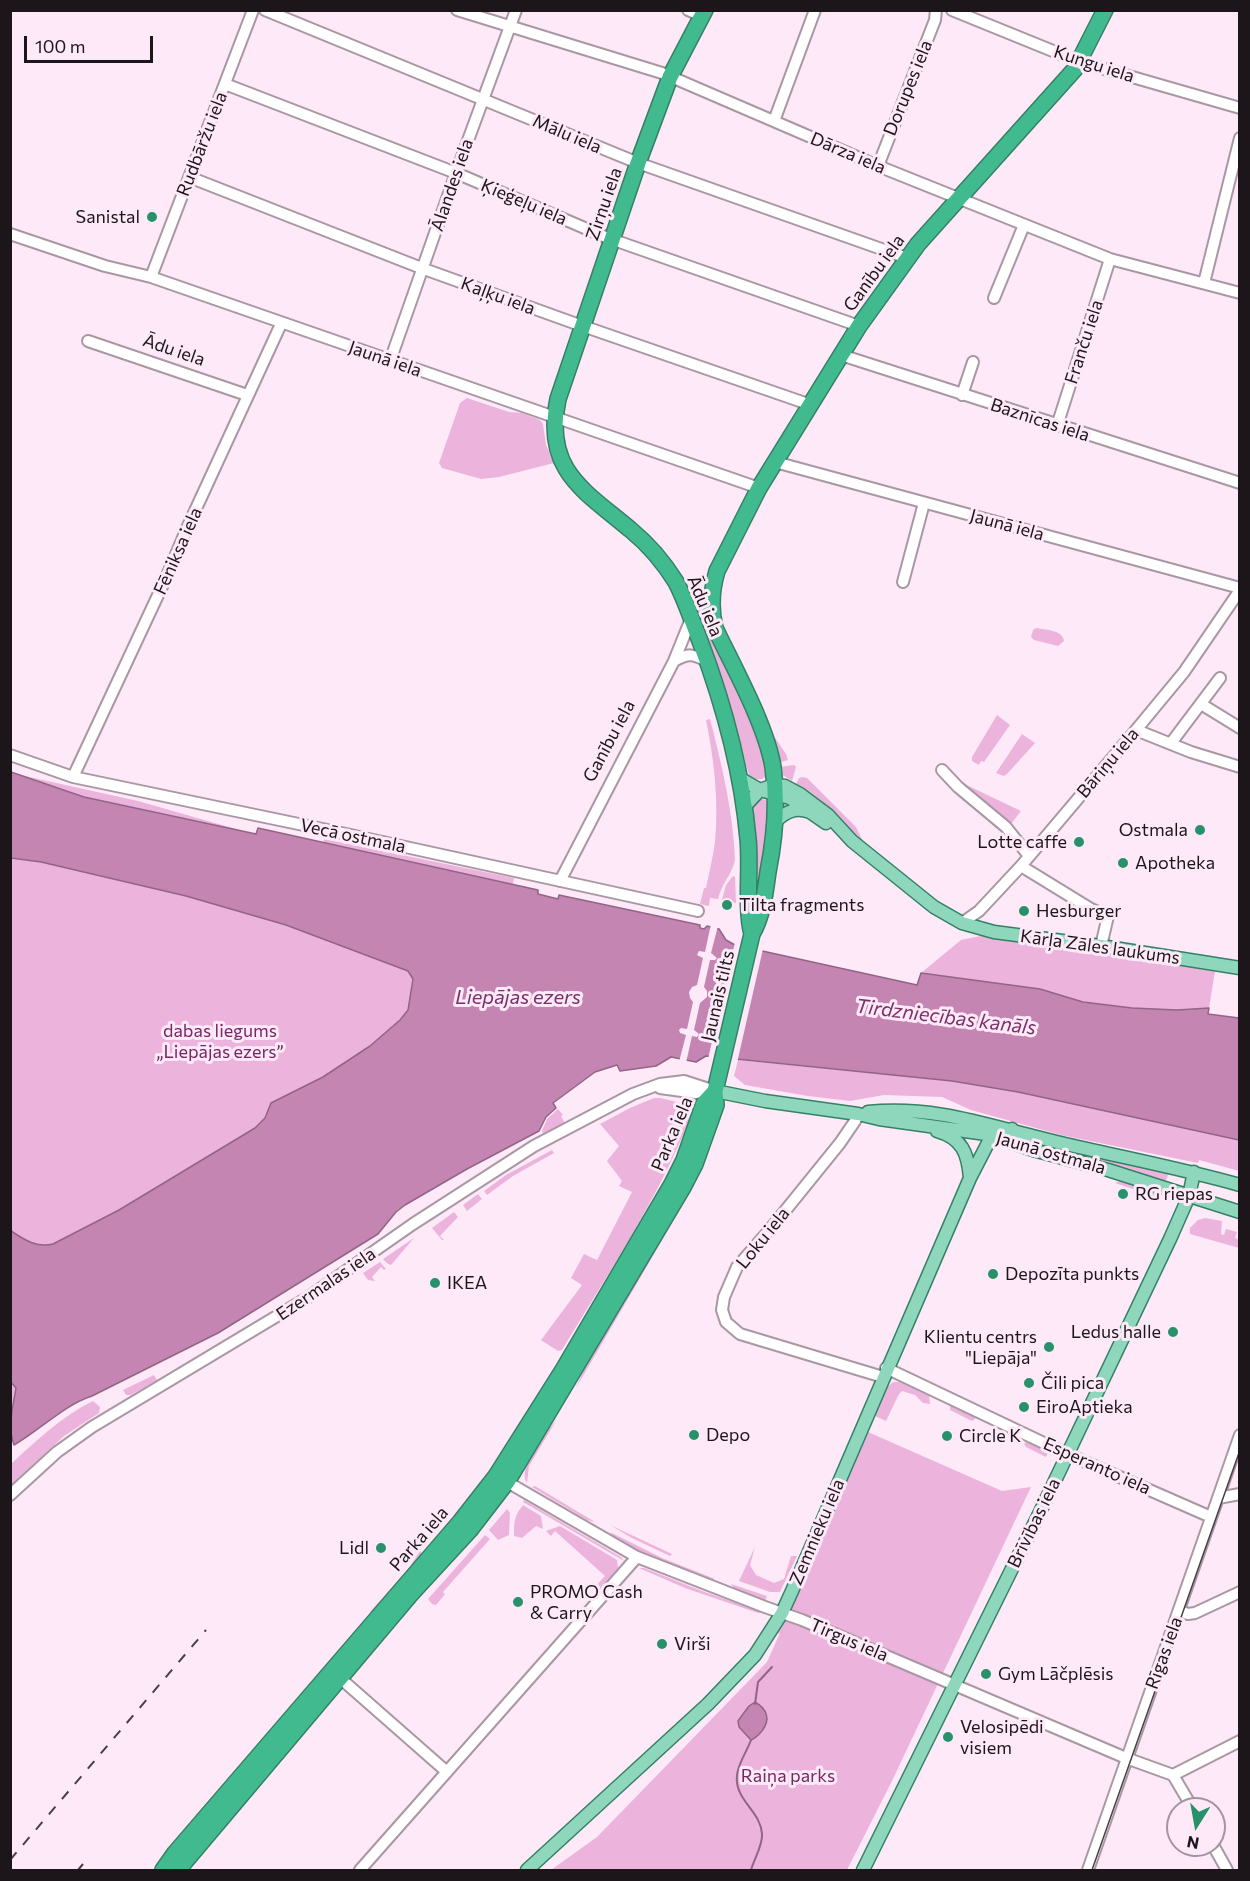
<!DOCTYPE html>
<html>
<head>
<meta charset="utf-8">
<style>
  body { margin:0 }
  #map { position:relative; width:1250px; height:1881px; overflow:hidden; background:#fde9f7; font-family:Commissioner,sans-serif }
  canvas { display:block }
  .frame { position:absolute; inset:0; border:12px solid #1c161a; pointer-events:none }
  .north { position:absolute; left:1166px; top:1797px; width:60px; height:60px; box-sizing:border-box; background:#fde9f7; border:2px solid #a3959f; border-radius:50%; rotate:191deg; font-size:16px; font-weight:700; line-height:24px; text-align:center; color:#1c161a }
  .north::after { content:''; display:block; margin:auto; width:21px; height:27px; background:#29906c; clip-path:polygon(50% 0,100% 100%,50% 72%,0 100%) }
  .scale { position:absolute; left:24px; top:36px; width:129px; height:27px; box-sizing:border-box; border:3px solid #1c161a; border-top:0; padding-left:8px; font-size:18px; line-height:21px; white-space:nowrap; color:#1c161a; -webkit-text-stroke:4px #fde9f7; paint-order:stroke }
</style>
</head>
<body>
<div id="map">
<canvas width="1250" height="1881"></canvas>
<div class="frame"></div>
<div class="north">N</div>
<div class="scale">100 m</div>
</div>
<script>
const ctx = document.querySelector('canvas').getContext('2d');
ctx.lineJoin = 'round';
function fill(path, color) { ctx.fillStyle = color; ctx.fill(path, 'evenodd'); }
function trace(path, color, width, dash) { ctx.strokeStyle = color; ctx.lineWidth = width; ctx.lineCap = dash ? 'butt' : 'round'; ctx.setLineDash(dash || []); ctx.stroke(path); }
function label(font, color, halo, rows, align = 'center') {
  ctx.font = font + ' Commissioner,sans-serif'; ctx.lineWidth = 6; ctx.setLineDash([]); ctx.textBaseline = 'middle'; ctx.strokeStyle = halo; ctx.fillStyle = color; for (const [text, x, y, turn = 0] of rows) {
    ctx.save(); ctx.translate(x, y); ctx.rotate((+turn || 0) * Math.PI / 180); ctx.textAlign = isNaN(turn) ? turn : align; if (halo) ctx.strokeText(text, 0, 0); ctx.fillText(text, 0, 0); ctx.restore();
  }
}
fill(new Path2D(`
  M467 398 509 412 522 413 540 420 543 424 546 445 554 463 499 477 481 479 442 468 439 463 460 403Z
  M711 575C712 592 710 630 715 644 728 678 746 709 758 742 762 750 767 760 767 769 768 781 757 782 749 775L728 699 691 602 697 599Z
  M1036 628C1046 630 1063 630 1064 641L1058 646 1034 640 1031 637 1033 630Z
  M997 715 1010 725 984 762 981 761 979 765 972 761V757Z
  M710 719C722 766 733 811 735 860 732 875 721 884 718 899L710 898 709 906 700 904 704 888H706C709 873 713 857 715 842 719 801 714 759 706 720Z
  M763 720 786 754 788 760 778 763Z
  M1022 734 1035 743 1007 774 1004 776 996 773Z
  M794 765 796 767 792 781 781 774 779 767Z
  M11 773 138 801 257 835 323 843 324 839 514 878 473 1119 55 1394 11 1437Z
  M802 777 807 778 856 827 863 841C838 826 824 795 796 784L799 778Z
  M956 780 1021 811 1011 824Z
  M763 799 772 803 755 914 751 807 755 801Z
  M733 876 735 877 736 903 722 900 726 885Z
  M981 936 1215 971 1209 1008 1177 1010 1132 1008 1082 1002 1040 989 921 973 961 940Z
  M738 1060 952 1081 1018 1092 1239 1140V1171L1199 1160 1198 1163 1061 1135 971 1110 942 1097 884 1095 850 1101 808 1096 745 1085 734 1076Z
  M654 1098H660L686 1104 688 1115 691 1116C658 1199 608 1274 562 1350L558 1351 541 1340 582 1285 571 1278 584 1254 597 1260 632 1192 619 1186 622 1181 607 1161 619 1146 600 1124 630 1108Z
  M558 1109 563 1115 561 1116 565 1123 544 1135 542 1131 547 1119Z
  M715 1127 717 1128 692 1189 576 1388 587 1362Z
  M552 1150 554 1153 513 1176 487 1195 484 1191 506 1175Z
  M1089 1155 1169 1172 1165 1183 1091 1159Z
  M1120 1181H1123L1162 1193 1158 1197 1115 1183Z
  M478 1194 482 1199 467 1211 463 1205Z
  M454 1212 458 1217 440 1236 444 1240H442L432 1228Z
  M1205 1218 1222 1221 1221 1234 1224 1235 1226 1229 1237 1232 1235 1238 1238 1239 1239 1236V1248L1190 1234V1228L1198 1220Z
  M414 1238 391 1265 388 1264 383 1259Z
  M380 1262 386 1269 384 1270 381 1267 372 1277 375 1281 368 1280 363 1273Z
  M154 1375 157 1380 131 1395H126L123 1390Z
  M894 1382H900L929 1396 930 1404 923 1403 915 1395 902 1391 899 1394 886 1421 875 1416C879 1405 883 1387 894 1382Z
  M93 1401 100 1407 99 1413 64 1436 11 1485V1464C36 1441 62 1416 93 1401Z
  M950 1405 975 1415V1419L972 1421 950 1410Z
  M557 1419 529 1466 527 1483C516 1467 547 1432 557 1419Z
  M868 1432 1002 1491 1031 1487 892 1781 847 1870H551L597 1837 767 1662 780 1633 775 1635 783 1625Z
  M1027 1441 1049 1451 1046 1457 1026 1447 1024 1444Z
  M535 1486 595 1522 587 1520 532 1487Z
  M524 1500 621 1557 624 1561 523 1502Z
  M523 1505 541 1516 543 1529 536 1526 522 1538 514 1536C514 1522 514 1516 523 1505Z
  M507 1509 510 1513 509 1535 498 1540 489 1530Z
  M610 1525 672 1554 670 1556 632 1538Z
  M560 1526 617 1560 618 1568 596 1592 595 1587 605 1576 555 1531 551 1536 546 1531Z
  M610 1532 662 1558 715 1579 709 1580C689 1572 621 1548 610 1532Z
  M485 1535 490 1539 443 1592 445 1594 436 1605 432 1604 428 1599Z
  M755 1547 750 1565 756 1575 774 1583 784 1579 791 1556H797L780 1592H770L739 1581Z
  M420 1551 422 1553 410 1572 375 1611 370 1612 409 1568Z
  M639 1568H644L702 1591 761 1612 758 1613 685 1588Z
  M731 1584 767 1596 765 1601 734 1588Z`), '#ecb4dc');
const water = new Path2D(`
  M11 772 84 797 256 834 258 828 538 890V894L558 899 559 895 700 925V928L704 929 707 926 719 929 726 940 735 945 917 985 921 973 1040 989 1083 1002 1132 1008 1177 1010 1209 1008 1208 1014 1239 1018V1140L1018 1092 952 1081 706 1056 696 1062 671 1057 656 1066 620 1071 617 1065 595 1072 553 1103 556 1108 546 1117 539 1131 467 1169 405 1205 396 1212 378 1234 218 1333 92 1396C64 1405 40 1430 14 1445 7 1425 13 1408 16 1388L10 1381 11 1231C25 1240 36 1248 53 1244L119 1210 255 1128 265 1118 271 1103 323 1077 370 1046 400 1020 408 1010 413 979 408 971 286 925 186 896 41 862 11 858Z
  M755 1702C767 1709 771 1719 762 1731 758 1735 756 1738 751 1740L739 1727 738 1721 749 1706Z`);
fill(water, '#c485b3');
trace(water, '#926485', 1.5);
fill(new Path2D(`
  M711 924 718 926 711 953 717 958 715 960H710L704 987 707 991V997L700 1003 694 1030 699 1034 697 1037 692 1036 686 1063 679 1062 686 1035 680 1033 679 1030 681 1028 687 1029 693 1002 690 998 689 992 692 987 697 985 703 958 697 955 699 951 705 952Z
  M735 942 763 949 737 1063 708 1059Z`), '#fde9f7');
trace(new Path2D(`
  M755 1704 758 1682 772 1667
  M751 1870C754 1859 763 1845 762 1834 761 1811 734 1800 737 1775 738 1764 747 1751 751 1740`), '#926485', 2);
const minor = new Path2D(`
  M265 10 638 163 907 258
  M457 10 662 73 878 166 1110 259 1240 293
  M688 10 702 16
  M952 10 1080 62 1240 108
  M225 84 456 173 608 238 859 326
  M774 121 815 10
  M878 166 935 20 936 10
  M189 177 424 269 574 323 811 405
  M10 234 105 266 151 277 759 488
  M151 277 253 10
  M1204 283 1240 138
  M994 298 1024 225
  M88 341 247 395
  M841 355 1240 483
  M390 361 456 173 516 10
  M962 395 973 362
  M1057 426 1110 259
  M775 462 1240 588
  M903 582 924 503
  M674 661C689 653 692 654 707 661
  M1201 704 1240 728
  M1136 730 1191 752 1240 767
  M1171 743 1220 678
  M10 755 73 777 337 832 698 911
  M942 770 958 787 1006 827 1029 856
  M73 777 166 578 188 526 281 324
  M1021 866 1091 909 1108 916 1101 946
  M560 881 674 661 691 619
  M962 923 979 911 1021 866 1136 730 1184 672 1240 590
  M660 1088 696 1093 706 1089
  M858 1114 855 1121 840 1143 772 1227 737 1267 724 1297 722 1310 726 1322 740 1334 883 1377
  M886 1368 1067 1454 1211 1517
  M502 1479 637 1557 765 1607 802 1620 1126 1758 1173 1775 1193 1809
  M10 1495 57 1452 92 1427 307 1298 413 1224 534 1146 633 1094 660 1084 684 1081 715 1091
  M1218 1498 1240 1494
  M1179 1611 1188 1614 1195 1613 1240 1592
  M340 1678 447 1772
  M1173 1775 1240 1741
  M1213 1845 1227 1870
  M360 1870 637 1557
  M1088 1870 1240 1435`);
const major = new Path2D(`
  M741 779 760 790 790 798 826 823
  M745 806 760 790 774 785 785 786 800 794 828 815 852 841 934 907 962 923 994 932 1101 946 1240 968
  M776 821C786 811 796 807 810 812
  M715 1091 765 1101 858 1114 879 1119 986 1134 1033 1150 1108 1170 1240 1212
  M868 1112C939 1105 994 1128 1061 1143 1121 1157 1180 1168 1240 1185
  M937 1131C962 1138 968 1153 970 1178
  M527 1870 708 1704 755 1655 782 1613 792 1591 970 1178 988 1143 1012 1129
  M863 1870 1041 1510 1170 1239 1189 1196 1194 1172`);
const highway = new Path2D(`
  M705 10 670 77 638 163 558 399C543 471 585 491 632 531 649 545 664 563 676 582 686 601 692 621 700 641 724 705 742 771 748 839 751 867 745 908 752 934
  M163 1870 175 1853 460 1522 496 1476 563 1370 672 1184 684 1160 704 1103 715 1091
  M178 1870 411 1594 470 1530 507 1482 682 1189 695 1164 710 1122 716 1105 715 1091 752 934C763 915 765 893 768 872 775 837 778 803 773 767 766 725 734 668 715 628 710 608 711 591 717 571L759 488 859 326 918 244 1075 69 1105 10`);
trace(minor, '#aa97a4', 14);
trace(major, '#358166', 15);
trace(highway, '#358166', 18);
trace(minor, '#fff', 10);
trace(major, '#8ed6bc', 12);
trace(highway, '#42ba8f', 15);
trace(new Path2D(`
  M1092 1870 1240 1450`), '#483f45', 1.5);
trace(new Path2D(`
  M10 1860 206 1630
  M78 1870 83 1864`), '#483f45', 2, [10, 10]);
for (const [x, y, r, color] of [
  [152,217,6,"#29906c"],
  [1200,830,6,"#29906c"],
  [1079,842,6,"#29906c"],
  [1123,863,6,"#29906c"],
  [727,905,6,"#29906c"],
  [1024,911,6,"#29906c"],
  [1123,1194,6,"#29906c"],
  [993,1274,6,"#29906c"],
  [435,1283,6,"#29906c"],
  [1173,1332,6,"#29906c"],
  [1049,1347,6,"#29906c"],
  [1029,1383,6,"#29906c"],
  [1024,1407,6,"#29906c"],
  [694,1435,6,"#29906c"],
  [947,1436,6,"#29906c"],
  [381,1548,6,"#29906c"],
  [518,1602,6,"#29906c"],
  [662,1644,6,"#29906c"],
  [986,1674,6,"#29906c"],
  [948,1737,6,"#29906c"]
]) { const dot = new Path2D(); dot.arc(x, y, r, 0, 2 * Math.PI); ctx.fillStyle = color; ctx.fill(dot); trace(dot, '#fde9f7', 2); }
label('18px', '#1c161a', '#fde9f7', [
  ["Kungu iela",1094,64,18],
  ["Dorupes iela",908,88,-68],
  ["Mālu iela",567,134,23],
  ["Rudbāržu iela",202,144,-69],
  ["Dārza iela",848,153,23],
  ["Ālandes iela",452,185,-71],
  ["Ķieģeļu iela",524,202,23],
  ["Zirņu iela",604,204,-71],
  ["Ganību iela",874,273,-54],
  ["Kaļķu iela",498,296,20],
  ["Franču iela",1084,342,-72],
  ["Ādu iela",174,350,19],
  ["Jaunā iela",385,359,19],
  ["Baznīcas iela",1040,420,18],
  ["Jaunā iela",1007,525,15],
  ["Fēniksa iela",178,551,-66],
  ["Ādu iela",705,606,67],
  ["Ganību iela",609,741,-62],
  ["Bāriņu iela",1108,763,-50],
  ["Vecā ostmala",353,836,12],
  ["Kārļa Zāles laukums",1100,947,8],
  ["Jaunais tilts",718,996,-77],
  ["Parka iela",672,1134,-67],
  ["Jaunā ostmala",1051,1153,16],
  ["Loku iela",763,1238,-51],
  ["Ezermalas iela",326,1284,-34],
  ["Esperanto iela",1097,1466,24],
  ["Brīvības iela",1034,1523,-64],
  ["Zemnieku iela",817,1532,-67],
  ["Parka iela",419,1539,-49],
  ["Tirgus iela",849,1640,23],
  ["Rīgas iela",1164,1653,-70]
]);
label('18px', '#1c161a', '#fde9f7', [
  ["Sanistal",140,217,"right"],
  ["Ostmala",1188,830,"right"],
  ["Lotte caffe",1067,842,"right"],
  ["Apotheka",1135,863],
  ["Tilta fragments",739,905],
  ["Hesburger",1036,911],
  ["RG riepas",1135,1194],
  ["Depozīta punkts",1005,1274],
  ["IKEA",447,1283],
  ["Ledus halle",1161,1332,"right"],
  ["Klientu centrs",1037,1337,"right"],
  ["\"Liepāja\"",1037,1358,"right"],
  ["Čili pica",1041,1383],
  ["EiroAptieka",1036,1407],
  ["Depo",706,1435],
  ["Circle K",959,1436],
  ["Lidl",369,1548,"right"],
  ["PROMO Cash",530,1592],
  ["& Carry",530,1613],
  ["Virši",674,1644],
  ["Gym Lāčplēsis",998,1674],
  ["Velosipēdi",960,1727],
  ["visiem",960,1748]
], 'left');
label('18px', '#742863', '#fde9f7', [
  ["dabas liegums",220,1031],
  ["„Liepājas ezers”",220,1052],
  ["Raiņa parks",788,1776]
]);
label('italic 20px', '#7a2f69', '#fde9f7', [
  ["Liepājas ezers",518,997],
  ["Tirdzniecības kanāls",946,1017,7]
]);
</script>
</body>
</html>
